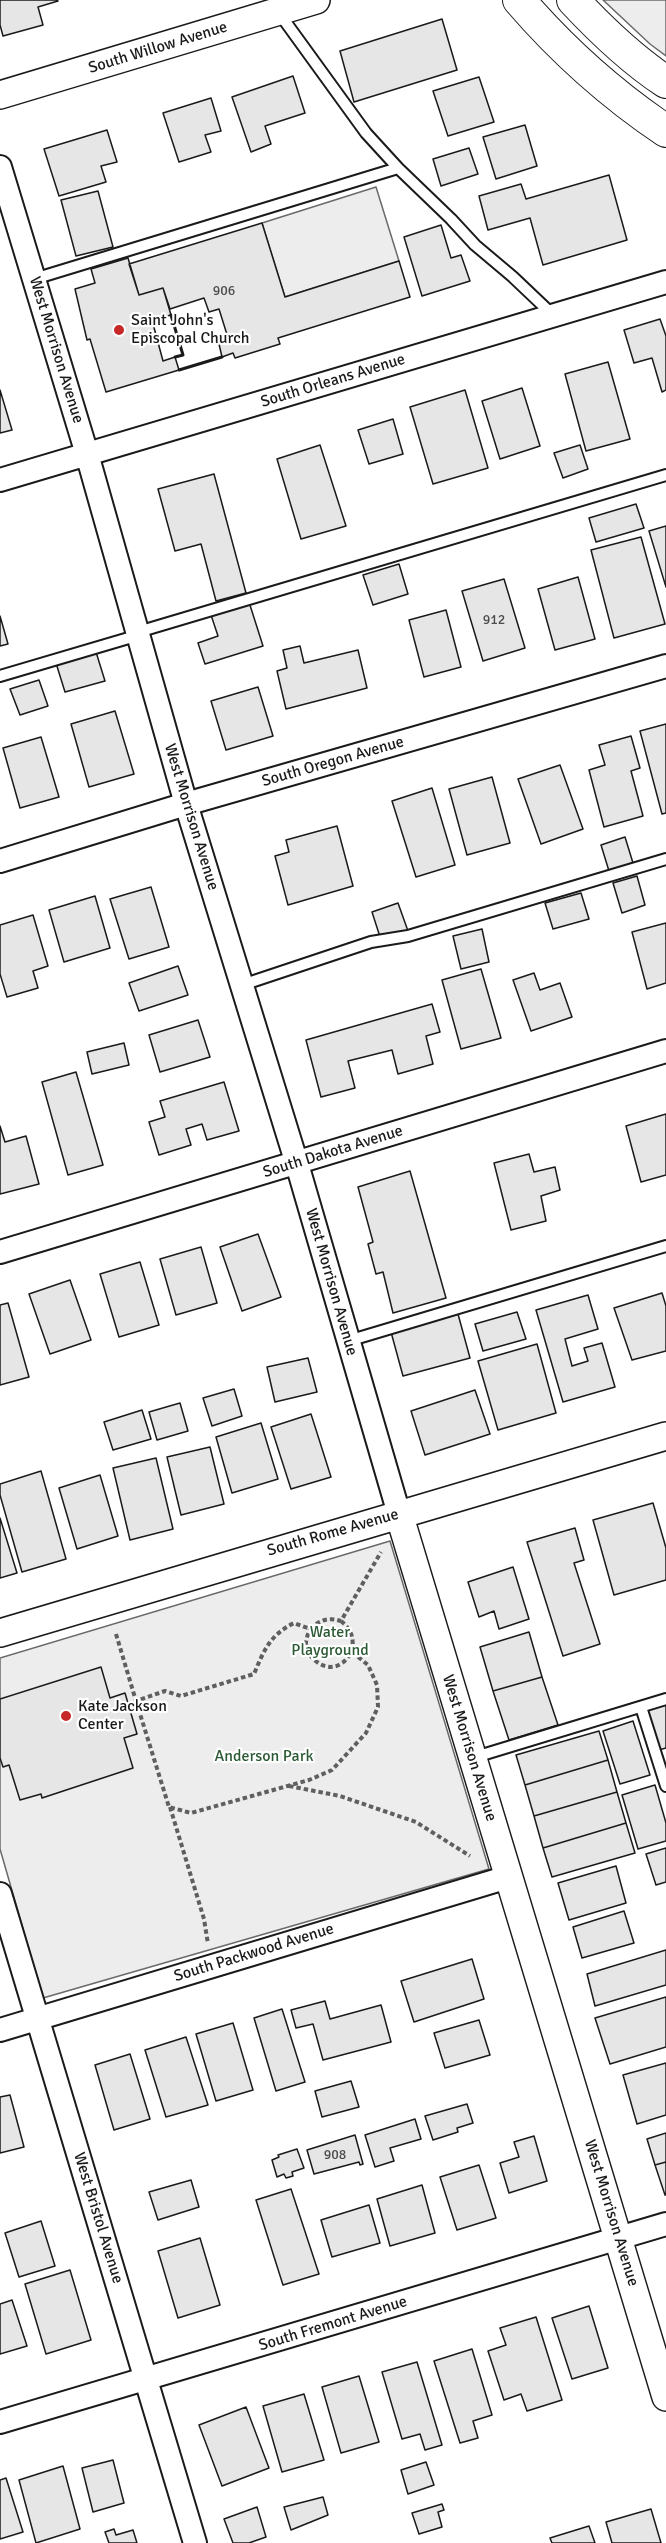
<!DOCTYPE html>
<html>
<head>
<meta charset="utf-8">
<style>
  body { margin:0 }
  canvas { display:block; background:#fff }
</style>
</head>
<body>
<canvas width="666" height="2543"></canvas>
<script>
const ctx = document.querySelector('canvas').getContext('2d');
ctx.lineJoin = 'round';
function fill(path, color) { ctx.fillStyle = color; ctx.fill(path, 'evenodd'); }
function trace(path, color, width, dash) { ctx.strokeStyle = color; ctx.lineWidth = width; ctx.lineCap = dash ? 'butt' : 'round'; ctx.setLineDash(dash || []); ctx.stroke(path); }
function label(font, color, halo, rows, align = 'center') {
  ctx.font = font + ' Signika,sans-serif'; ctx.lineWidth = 4.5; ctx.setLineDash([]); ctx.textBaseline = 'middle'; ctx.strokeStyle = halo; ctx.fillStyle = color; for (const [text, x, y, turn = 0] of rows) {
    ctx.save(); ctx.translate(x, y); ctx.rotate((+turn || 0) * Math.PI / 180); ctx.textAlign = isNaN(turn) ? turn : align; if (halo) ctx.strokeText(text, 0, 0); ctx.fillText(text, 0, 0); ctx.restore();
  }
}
const built = new Path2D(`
  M603 0H666V56L650 44Z
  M376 187 399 261 285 297 262 223Z
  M390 1541 489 1869 43 1998 0 1849V1658Z`);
fill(built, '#ededed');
trace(built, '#6a6a6a', 1.5);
const building = new Path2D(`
  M0 0H57L58 1 38 7 43 25 3 36 0 25Z
  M442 19 457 70 354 102 340 51Z
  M293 76 305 113 265 126 271 144 251 152 232 97Z
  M479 77 494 122 448 136 433 91Z
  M211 98 221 131 205 135 211 152 179 162 163 113Z
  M525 125 537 166 496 179 483 137Z
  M107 130 117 162 101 166 106 182 59 196 44 149Z
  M469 148 478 174 441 186 433 159Z
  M609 175 627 240 543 265 530 218 488 230 479 196 521 184 526 199Z
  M98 191 113 247 76 256 61 200Z
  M262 223 285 297 399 261 410 297 278 338 280 344 235 358 233 353 222 357 219 344 229 341 219 309 209 312 204 298 170 309 163 288 139 295 129 264Z
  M441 225 451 258 461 255 470 281 422 296 404 237Z
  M128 258 139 295 163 288 171 315 152 320 163 361 175 357 179 370 106 392 90 339 87 340 75 289 95 283 91 269Z
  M660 319 666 336V390L662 392 652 358 634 363 624 330Z
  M608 362 630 439 586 451 565 374Z
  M522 388 540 446 500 459 482 401Z
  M0 390 12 430 0 433Z
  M465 390 488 468 433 484 410 407Z
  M393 419 403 454 369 464 358 430Z
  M320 445 346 526 301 539 277 459Z
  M580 445 588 469 563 478 554 453Z
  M214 474 246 593 216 601 201 544 175 551 158 489Z
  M636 504 644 528 596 542 589 518Z
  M666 526V587L649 531Z
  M641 537 665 624 614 638 591 550Z
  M399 564 408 594 373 605 363 575Z
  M578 577 595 639 555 650 538 589Z
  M504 579 525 648 483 661 462 591Z
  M249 602 263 646 205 664 198 643 218 636 211 615Z
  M446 610 461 667 424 677 409 620Z
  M0 616 8 644 0 646Z
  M300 646 304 663 358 650 367 688 286 709 277 671 287 668 283 650Z
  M96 652 105 681 65 692 56 663Z
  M39 680 48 706 20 715 10 689Z
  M258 687 273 736 226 750 211 701Z
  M115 711 134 774 89 787 71 724Z
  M666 724V813L662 814 640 731Z
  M631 736 640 768 631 771 643 816 604 827 589 770 605 765 599 745Z
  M41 737 59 797 20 808 3 748Z
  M560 765 583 829 541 844 518 779Z
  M492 777 510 843 467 855 449 789Z
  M432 788 455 865 416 877 392 801Z
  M337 826 353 886 288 905 275 856 289 852 286 840Z
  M625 837 633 863 609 871 601 845Z
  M637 876 645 905 622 913 613 883Z
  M151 887 169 947 129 959 110 899Z
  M581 893 589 919 553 929 545 903Z
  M95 896 110 948 64 962 49 910Z
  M398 903 408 931 381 940 372 912Z
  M33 915 48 966 33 971 38 988 7 997 0 974V925Z
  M666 923V983L647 989 632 932Z
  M482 929 489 962 461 969 453 936Z
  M178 966 188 995 139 1011 129 983Z
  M481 969 501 1038 461 1049 442 980Z
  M534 973 540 990 560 983 572 1017 531 1031 513 980Z
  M432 1004 440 1032 426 1036 433 1064 398 1074 392 1050 348 1061 355 1088 321 1097 306 1040Z
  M198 1020 210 1057 160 1072 149 1035Z
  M124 1043 129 1065 92 1074 87 1052Z
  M76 1072 103 1165 68 1175 42 1082Z
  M224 1082 239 1131 207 1140 202 1124 186 1129 191 1145 159 1155 149 1122 165 1117 160 1101Z
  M666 1114V1175L641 1182 626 1126Z
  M0 1126 5 1142 26 1136 39 1184 0 1194Z
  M529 1154 534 1172 555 1167 560 1190 541 1196 546 1221 511 1230 494 1163Z
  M410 1171 446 1298 393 1313 383 1272 376 1274 368 1244 373 1242 358 1187Z
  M258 1234 281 1297 242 1311 220 1247Z
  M201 1247 217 1303 176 1315 160 1259Z
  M140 1262 159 1325 119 1337 100 1274Z
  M70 1280 91 1340 50 1354 29 1294Z
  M662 1293 666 1306V1351L632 1360 614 1308Z
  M588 1295 598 1329 565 1339 572 1366 588 1361 584 1348 602 1343 615 1387 563 1402 536 1310Z
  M8 1303 29 1377 0 1385V1305Z
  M517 1312 526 1339 483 1351 475 1324Z
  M458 1314 470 1358 403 1376 391 1332Z
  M537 1344 556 1413 498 1430 478 1361Z
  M308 1358 317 1392 275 1402 267 1367Z
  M234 1389 242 1416 212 1426 203 1398Z
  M475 1390 490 1434 425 1455 411 1411Z
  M180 1403 188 1431 157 1440 149 1412Z
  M142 1410 151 1439 113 1450 104 1422Z
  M311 1414 331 1477 291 1489 271 1427Z
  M261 1423 278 1479 232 1493 216 1437Z
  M210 1447 224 1504 181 1515 167 1457Z
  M156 1458 173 1529 130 1540 113 1468Z
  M41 1471 66 1559 22 1572 0 1495V1484Z
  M100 1475 118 1536 77 1549 59 1488Z
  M653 1503 666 1548V1580L614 1595 593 1520Z
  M0 1518 17 1573 0 1578Z
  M575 1528 584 1560 574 1563 600 1644 563 1656 527 1542Z
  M513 1567 529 1619 499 1629 494 1611 479 1617 468 1582Z
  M529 1632 542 1677 493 1691 480 1647Z
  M101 1667 110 1698 125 1693 137 1734 124 1738 133 1768 42 1798 41 1794 20 1800 9 1765 3 1767 0 1758V1699Z
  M542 1677 558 1725 509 1740 493 1691Z
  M666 1702V1748L659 1750 646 1709Z
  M633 1721 650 1775 620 1784 603 1731Z
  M599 1731 608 1760 525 1785 516 1755Z
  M608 1760 617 1792 534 1816 525 1785Z
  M655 1785 666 1823V1841L638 1849 622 1795Z
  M617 1792 626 1823 543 1848 534 1816Z
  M626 1823 635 1853 552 1877 543 1848Z
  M666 1848V1882L656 1885 646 1854Z
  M616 1866 626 1903 569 1920 558 1883Z
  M624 1911 634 1943 582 1958 573 1927Z
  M666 1950V1985L595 2006 587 1974Z
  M472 1959 484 1999 414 2022 401 1981Z
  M666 1997V2047L610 2064 595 2018Z
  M325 2001 330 2019 381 2005 391 2042 323 2060 313 2024 296 2028 291 2010Z
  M282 2009 305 2082 276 2091 254 2018Z
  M479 2020 490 2055 445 2068 434 2033Z
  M233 2023 253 2090 216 2101 196 2034Z
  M186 2037 208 2105 166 2117 145 2050Z
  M130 2054 150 2119 114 2130 95 2065Z
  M666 2063V2115L637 2124 623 2075Z
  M351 2081 359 2107 322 2117 315 2091Z
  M10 2095 24 2147 0 2153V2097Z
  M467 2104 473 2123 457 2128 458 2132 433 2140 425 2116Z
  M415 2119 421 2139 390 2148 394 2161 375 2167 365 2135Z
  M666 2133V2162L655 2165 647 2139Z
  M355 2135 363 2164 360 2165 359 2162 314 2174 307 2150Z
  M534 2136 547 2181 509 2193 500 2163 519 2157 514 2142Z
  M297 2149 304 2168 292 2172 293 2176 286 2178 284 2174 277 2177 272 2160 279 2157 278 2155Z
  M666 2162V2195H665L655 2165Z
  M479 2165 496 2218 457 2230 440 2177Z
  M191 2180 199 2207 158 2220 149 2192Z
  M422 2185 435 2233 390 2246 377 2199Z
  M291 2189 319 2274 283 2285 256 2200Z
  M369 2205 380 2243 332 2257 321 2220Z
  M41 2221 55 2266 19 2277 5 2233Z
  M200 2238 220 2305 178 2318 158 2251Z
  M70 2270 91 2340 46 2354 25 2284Z
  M12 2300 27 2346 0 2354V2304Z
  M589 2306 608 2368 572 2379 552 2318Z
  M536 2317 562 2400 527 2411 521 2394 504 2400 488 2351 506 2345 500 2328Z
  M472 2349 492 2415 473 2421 478 2438 460 2443 434 2361Z
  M417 2362 442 2445 425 2450 420 2434 402 2439 382 2372Z
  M359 2376 379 2442 341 2453 322 2387Z
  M304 2394 324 2460 282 2472 263 2406Z
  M246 2407 269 2468 222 2486 199 2425Z
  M113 2460 124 2503 93 2512 82 2468Z
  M426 2462 434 2485 408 2494 401 2470Z
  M63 2466 80 2529 36 2543 19 2480Z
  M6 2478 23 2532 0 2539V2480Z
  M323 2497 328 2515 291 2530 284 2507Z
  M442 2504 444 2510 438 2512 442 2527 419 2534 412 2513Z
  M257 2507 266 2537 249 2543H233L224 2519Z
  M651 2509 661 2543H612L606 2522Z
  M589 2526 595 2543H552L550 2538Z
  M114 2529 116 2535 133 2530 137 2543H109L105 2532Z`);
fill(building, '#e6e6e6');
trace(building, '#1a1a1a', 1.5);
const service = new Path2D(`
  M279 13 366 133 398 168 451 219 475 245 513 277 553 315
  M34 279 398 168
  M138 632 666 475
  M0 676 139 635
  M242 985 371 942 408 936 666 859
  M348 1341 666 1246
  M641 1707 666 1786
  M472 1758 666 1699`);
const minor = new Path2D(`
  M0 167 87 454 186 804 297 1164 399 1514
  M0 480 666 282
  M0 861 186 804 666 666
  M0 1252 666 1051
  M0 1894 195 2543
  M0 2030 508 1877
  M0 2422 666 2224`);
const tertiary = new Path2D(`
  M0 95 316 0
  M399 1514 666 2397
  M0 1633 666 1436`);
const secondary = new Path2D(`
  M519 0C562 50 611 94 666 131
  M573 0C601 30 631 59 666 82`);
trace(service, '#1a1a1a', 14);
trace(minor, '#1a1a1a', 26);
trace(tertiary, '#1a1a1a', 30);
trace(secondary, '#1a1a1a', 34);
trace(new Path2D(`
  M341 1621C352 1630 354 1638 352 1652
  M116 1634 136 1701 165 1691 181 1696 254 1674C264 1650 270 1635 294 1623L310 1629C320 1620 328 1617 341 1621L381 1552
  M136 1701 169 1807 191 1813 309 1780 332 1770 366 1733 378 1707 377 1685 368 1665 352 1652C349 1655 346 1661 342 1663 328 1674 307 1660 306 1643 306 1639 308 1634 310 1629
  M289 1786 340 1796 416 1822 470 1856
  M170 1807 204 1919 208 1944`), '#5f5f5f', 4, [4.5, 3]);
trace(service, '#fff', 10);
trace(minor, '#fff', 22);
trace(tertiary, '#fff', 27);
trace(secondary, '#fff', 32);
trace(new Path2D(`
  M171 315 183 355 175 357
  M179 370 222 357`), '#1a1a1a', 3);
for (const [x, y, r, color] of [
  [119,330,6,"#c62828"],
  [66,1716,6,"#c62828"]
]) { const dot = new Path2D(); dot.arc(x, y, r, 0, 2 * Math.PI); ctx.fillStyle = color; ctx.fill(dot); trace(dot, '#fff', 2); }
label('14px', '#4d4d4d', null, [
  ["906",224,291],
  ["912",494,620],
  ["908",335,2155]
]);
label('16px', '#1a1a1a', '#fff', [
  ["South Willow Avenue",158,48,-17],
  ["West Morrison Avenue",56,350,73],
  ["South Orleans Avenue",333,381,-17],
  ["South Oregon Avenue",333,762,-16],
  ["West Morrison Avenue",191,817,73],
  ["South Dakota Avenue",333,1152,-17],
  ["West Morrison Avenue",331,1282,74],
  ["South Rome Avenue",333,1533,-16],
  ["West Morrison Avenue",469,1748,73],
  ["South Packwood Avenue",254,1953,-17],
  ["West Morrison Avenue",611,2213,73],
  ["West Bristol Avenue",98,2218,73],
  ["South Fremont Avenue",333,2324,-17]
]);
label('16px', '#1a1a1a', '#fff', [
  ["Saint John's",131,321],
  ["Episcopal Church",131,339],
  ["Kate Jackson",78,1707],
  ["Center",78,1725]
], 'left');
label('16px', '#2b5a34', '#fff', [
  ["Water",330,1633],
  ["Playground",330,1651],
  ["Anderson Park",264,1757]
]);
</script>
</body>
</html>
